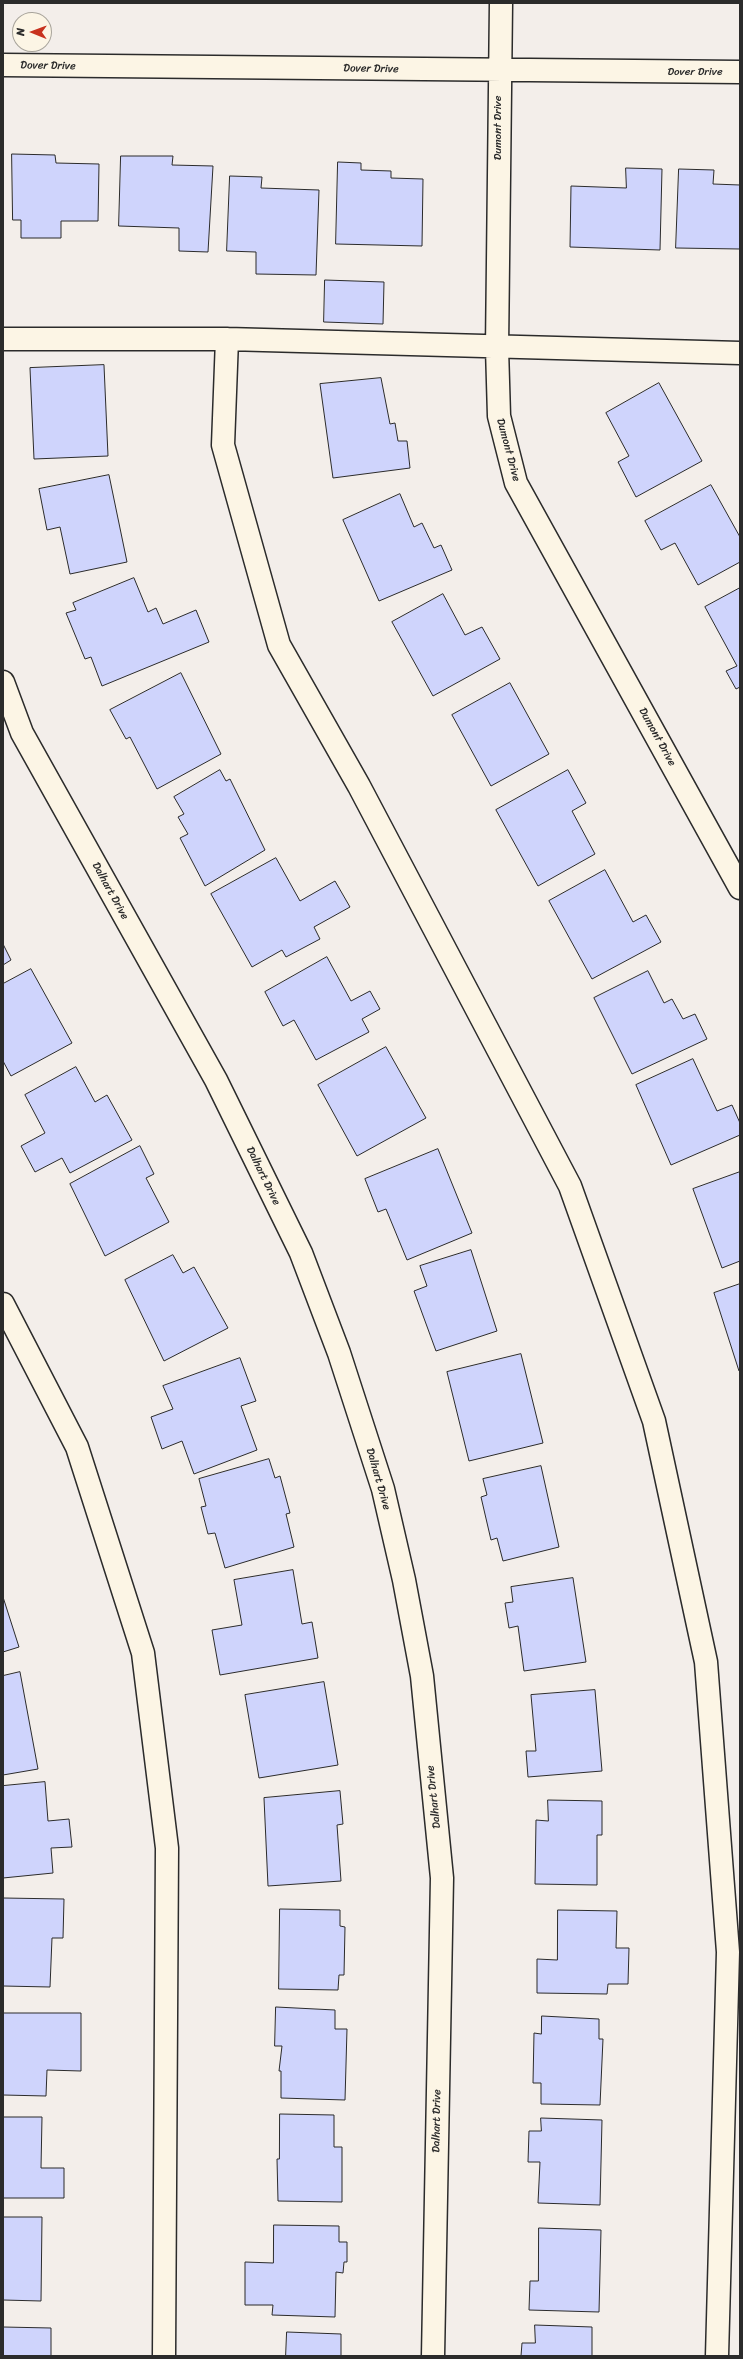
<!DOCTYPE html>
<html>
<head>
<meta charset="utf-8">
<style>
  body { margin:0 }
  #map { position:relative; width:743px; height:2359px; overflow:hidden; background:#f3eeea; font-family:Sriracha,sans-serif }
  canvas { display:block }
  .frame { position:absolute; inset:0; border:4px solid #2b2b2b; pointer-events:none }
  .north { position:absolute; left:12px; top:12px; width:40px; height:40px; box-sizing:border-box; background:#fcf5e5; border:1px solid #a8a49b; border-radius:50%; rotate:271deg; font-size:11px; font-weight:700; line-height:16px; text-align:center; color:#2b2b2b }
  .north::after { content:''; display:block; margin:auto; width:14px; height:18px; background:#c8321e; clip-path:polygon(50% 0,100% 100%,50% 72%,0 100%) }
</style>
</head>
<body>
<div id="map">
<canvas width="743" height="2359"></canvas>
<div class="frame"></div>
<div class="north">N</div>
</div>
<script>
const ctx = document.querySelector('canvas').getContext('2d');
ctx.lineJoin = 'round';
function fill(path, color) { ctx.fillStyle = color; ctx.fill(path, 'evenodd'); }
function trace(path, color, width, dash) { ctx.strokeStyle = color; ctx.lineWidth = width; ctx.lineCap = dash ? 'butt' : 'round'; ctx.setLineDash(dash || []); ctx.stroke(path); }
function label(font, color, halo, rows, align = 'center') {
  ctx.font = font + ' Sriracha,sans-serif'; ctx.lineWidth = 3.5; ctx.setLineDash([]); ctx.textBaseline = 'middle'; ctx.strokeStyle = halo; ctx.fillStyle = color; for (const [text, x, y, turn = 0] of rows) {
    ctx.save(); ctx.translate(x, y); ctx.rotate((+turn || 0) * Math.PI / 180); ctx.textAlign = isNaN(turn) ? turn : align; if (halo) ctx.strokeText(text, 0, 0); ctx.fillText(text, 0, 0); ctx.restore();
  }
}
const building = new Path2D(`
  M12 154 55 155 56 163 99 164 98 221H61V238H21V220H13Z
  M121 156H173L172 165 213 166 208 252 179 251V228L119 226Z
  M338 162 361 163V170L391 171V178L423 179 422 246 336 244Z
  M626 168 662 169 660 250 570 247 571 186 626 188Z
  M679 169 714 170 713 184 740 185V249L676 248Z
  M230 176 262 177 261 188 319 190 316 275 256 274V252L227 251Z
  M325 280 384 282 383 324 324 322Z
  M104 365 108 456 34 459 30 368Z
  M381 378 390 424 395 423 398 441H407L410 468 333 478 320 384Z
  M659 383 702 461 636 497 618 462 629 456 606 413Z
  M109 475 127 562 70 574 60 527 47 530 39 489Z
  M711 485 740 537V562L698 585 675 543 661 550 645 521Z
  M400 494 414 527 422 523 434 548 441 545 452 570 379 601 343 520Z
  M134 578 148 612 156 608 163 624 196 610 209 642 102 686 91 657 85 659 66 613 76 610 73 603Z
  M740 588V687L736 689 726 671 737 666 705 607Z
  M443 594 465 635 482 627 500 659 433 696 392 622Z
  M181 673 221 754 157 789 130 737 126 739 110 710Z
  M510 683 549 754 491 786 452 715Z
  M220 770 226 781 230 779 265 850 205 886 180 838 188 834 178 817 184 814 174 797Z
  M568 770 586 803 572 811 595 854 538 886 496 810Z
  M276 858 300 901 335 881 350 907 314 927 320 939 286 957 282 950 252 967 211 894Z
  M605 870 633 922 646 915 661 942 592 979 549 901Z
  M3 944 11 960 3 965Z
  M327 957 351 1001 370 991 380 1009 362 1019 369 1032 316 1060 294 1020 283 1026 265 992Z
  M31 969 72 1043 11 1076 3 1061V984Z
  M648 971 664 1003 672 999 683 1019 695 1014 707 1039 632 1074 594 998Z
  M386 1047 426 1118 357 1156 318 1085Z
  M693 1059 717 1111 732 1105 740 1123V1135L671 1165 636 1085Z
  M76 1067 95 1102 107 1095 132 1140 70 1173 62 1158 35 1172 21 1146 45 1133 25 1095Z
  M140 1146 154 1174 146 1178 169 1222 105 1256 70 1184Z
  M438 1149 472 1233 407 1260 386 1209 378 1212 365 1179Z
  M740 1172V1261L722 1268 693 1189Z
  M471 1250 497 1331 436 1351 414 1291 427 1286 420 1266Z
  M173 1255 183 1273 194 1267 228 1328 164 1361 125 1280Z
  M740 1284V1371H739L714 1293Z
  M521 1354 543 1443 469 1461 447 1372Z
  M240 1358 256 1401 241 1406 257 1450 194 1474 182 1441 162 1449 151 1417 173 1409 163 1386Z
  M269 1459 275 1478 280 1476 290 1513 286 1514 294 1547 225 1568 215 1533 208 1534 201 1507 206 1506 199 1479Z
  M541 1466 559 1547 503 1561 497 1538 491 1540 481 1497 487 1495 483 1479Z
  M293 1570 302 1624 312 1622 318 1658 220 1675 212 1630 242 1625 234 1580Z
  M573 1578 586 1662 524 1671 518 1626 509 1628 505 1603 513 1602 511 1587Z
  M3 1597 19 1647 3 1652Z
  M20 1672 38 1769 3 1775V1676Z
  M324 1682 338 1765 259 1778 245 1695Z
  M595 1690 602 1771 528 1777 526 1751H536L531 1695Z
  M45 1782 48 1821 69 1819 72 1847 51 1848 53 1873 3 1878V1786Z
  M340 1791 343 1824 337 1825 341 1881 268 1886 264 1798Z
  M548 1800 602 1801V1835H597V1885L535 1884 536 1820 548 1821Z
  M3 1898 64 1899 63 1938H52L50 1987 3 1986Z
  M280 1909 340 1910V1926L345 1927 344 1975H339L338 1990 279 1989Z
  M558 1910 617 1911 616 1948H629L628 1984H608L607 1994 537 1993V1959L557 1960Z
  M276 2007 335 2010V2029H347L345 2100 281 2098V2071H279L282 2046H275Z
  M3 2013H81V2071L47 2070 46 2096 3 2095Z
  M542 2016 599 2019V2039H603L600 2105 541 2104V2083H533L534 2033 541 2034Z
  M280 2114 334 2115V2147H342V2202L278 2201 277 2159H279Z
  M3 2117H42L41 2168H64V2198H3Z
  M541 2118 602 2120 600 2205 538 2203 540 2162H528L529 2131H541Z
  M3 2217H42L41 2301 3 2300Z
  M274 2225 339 2226V2242H347V2262H344L343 2273 336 2272 335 2317 272 2315 273 2305H245V2262L273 2263Z
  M539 2228 601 2230 599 2312 529 2310 530 2281H538Z
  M535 2325 592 2327V2356H521L522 2343H535Z
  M3 2327 51 2328V2356H3Z
  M287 2332 341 2334V2356H286Z`);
fill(building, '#cfd4fc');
trace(building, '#2b2b2b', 1);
const minor = new Path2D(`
  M501 3 497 348 499 416 516 483 740 888
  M3 65 740 72
  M3 339H227L740 353
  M227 339 223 445 279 645 359 786 570 1186 654 1421 706 1662 728 1952 717 2356
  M3 682 22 733 216 1080 301 1253 339 1353 383 1489 404 1580 422 1676 442 1878 433 2356
  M3 1304 77 1447 143 1653 167 1848 164 2356`);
trace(minor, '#2b2b2b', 25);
trace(minor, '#fcf5e5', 22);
label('11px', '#2b2b2b', '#fcf5e5', [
  ["Dover Drive",48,66,1],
  ["Dover Drive",371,69,1],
  ["Dover Drive",695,72],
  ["Dumont Drive",498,128,-90],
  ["Dumont Drive",508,450,75],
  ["Dumont Drive",657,737,61],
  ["Dalhart Drive",110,891,61],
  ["Dalhart Drive",263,1176,64],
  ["Dalhart Drive",378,1479,74],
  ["Dalhart Drive",434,1797,-96],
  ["Dalhart Drive",437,2121,-89]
]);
</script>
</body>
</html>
